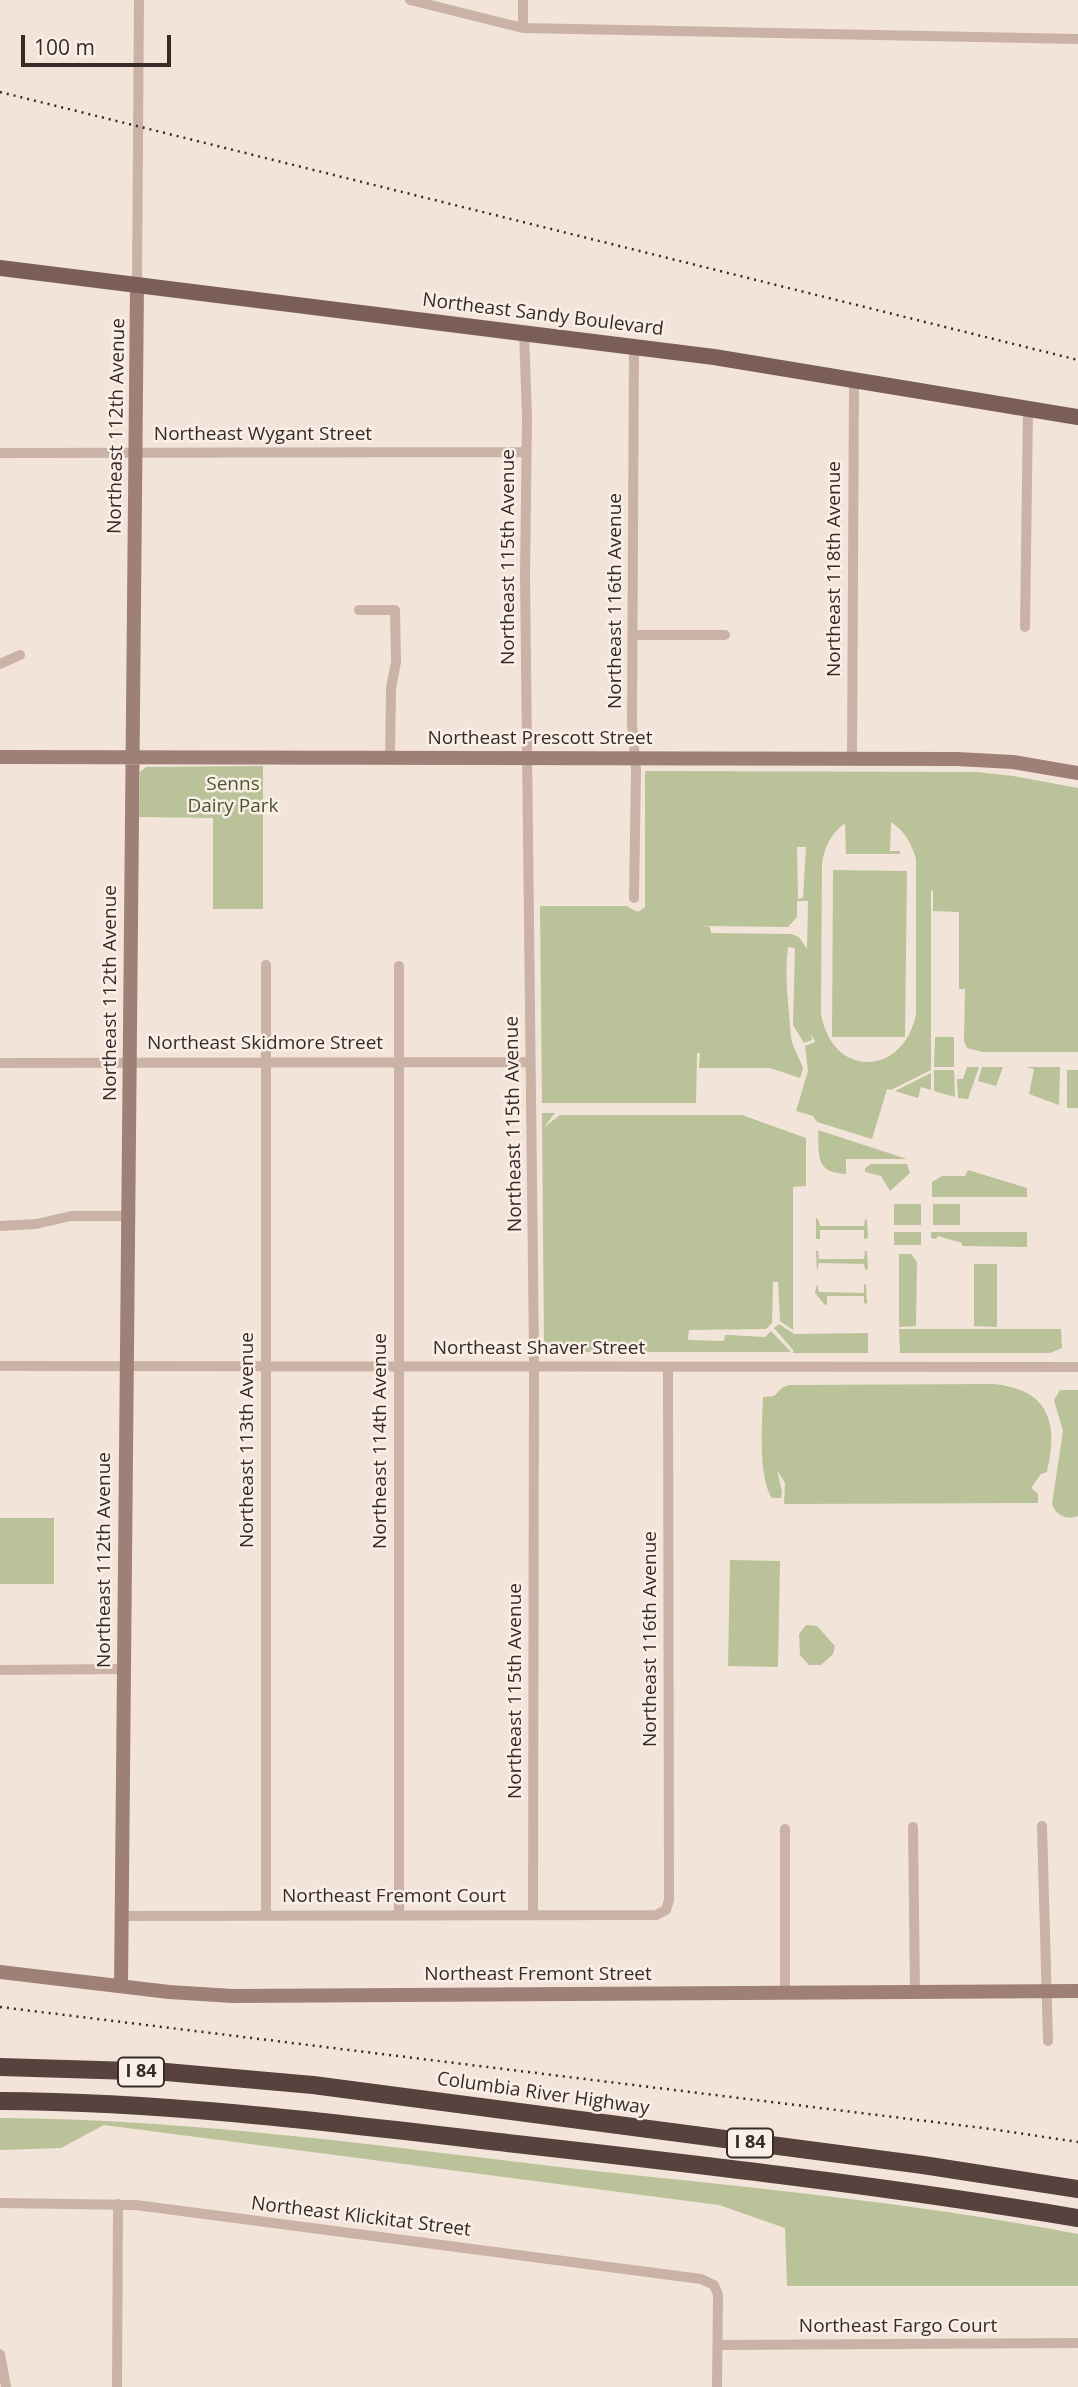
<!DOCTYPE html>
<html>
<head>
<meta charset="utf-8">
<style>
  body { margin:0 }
  #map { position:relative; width:1078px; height:2387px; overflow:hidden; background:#f3e4da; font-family:"Open Sans",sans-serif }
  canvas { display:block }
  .scale { position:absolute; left:21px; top:35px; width:150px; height:32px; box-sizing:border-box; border:4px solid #372a27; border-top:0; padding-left:9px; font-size:21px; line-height:24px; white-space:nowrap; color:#372a27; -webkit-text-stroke:5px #faefe7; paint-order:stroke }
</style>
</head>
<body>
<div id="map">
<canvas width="1078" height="2387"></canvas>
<div class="scale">100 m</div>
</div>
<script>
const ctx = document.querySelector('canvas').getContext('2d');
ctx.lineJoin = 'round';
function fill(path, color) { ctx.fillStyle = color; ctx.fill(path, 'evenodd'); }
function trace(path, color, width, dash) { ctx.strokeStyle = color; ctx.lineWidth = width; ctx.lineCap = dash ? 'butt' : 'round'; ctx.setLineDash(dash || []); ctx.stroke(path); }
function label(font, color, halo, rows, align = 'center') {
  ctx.font = font + ' "Open Sans",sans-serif'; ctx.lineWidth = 5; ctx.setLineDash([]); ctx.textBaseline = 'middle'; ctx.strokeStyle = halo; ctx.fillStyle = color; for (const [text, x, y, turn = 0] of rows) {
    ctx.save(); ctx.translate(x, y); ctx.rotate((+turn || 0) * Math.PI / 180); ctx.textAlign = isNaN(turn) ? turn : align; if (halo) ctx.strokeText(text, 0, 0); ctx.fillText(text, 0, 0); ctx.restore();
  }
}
fill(new Path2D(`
  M263 766V909H213V818L139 817 140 772 146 767Z
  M645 771 977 772 1013 776 1078 788V1052H982L967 1048 964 1041 965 989H959V912L933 911V891L931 890V1070L891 1090 887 1089 872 1139 817 1122 813 1116 796 1111 808 1071 805 1046 815 1042 811 1034 812 1040 804 1043 793 1025 795 948 788 947C784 977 789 1007 791 1037 792 1046 800 1059 803 1068L800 1078 770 1068H699L700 1053H697L696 1103H542L540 906H626L638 912 645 907ZM891 822C905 832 911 842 916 859V1014C904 1076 833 1080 821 1014L822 863C825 845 831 834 845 823L846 854H900V851H890ZM797 847H806L803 898 798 899ZM797 901H808L807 949 799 937 791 934 711 933 710 927 705 926 788 927 797 917Z
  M833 870 907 871 905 1037H832Z
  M935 1037H954V1067H934Z
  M967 1067H979L968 1099 958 1098 957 1079H963Z
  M982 1067H1003L996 1086 978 1081Z
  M1026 1067H1060L1059 1105 1029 1094 1034 1069Z
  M934 1070H954L955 1097 934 1091Z
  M1067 1070H1078V1108H1067Z
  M931 1073V1090L921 1087 918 1098 895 1091Z
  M542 1113H555L544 1127 560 1115H742L806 1138V1186L793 1187V1330L780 1321 778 1282H773L772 1323 766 1329 689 1330 688 1340 724 1341 725 1335H729L765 1337 771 1331 791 1352H549L544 1347Z
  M818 1130 907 1159H846V1174C815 1173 819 1155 818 1130Z
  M871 1164H907L910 1173 890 1191 881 1176 865 1172V1168Z
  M968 1170 1027 1188V1197H932V1182L942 1176H965Z
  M894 1204H921V1225H894Z
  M933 1204H960V1225H933Z
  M816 1218 818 1219 820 1226H864L865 1219 867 1220 868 1238 864 1239V1230H820V1239H816Z
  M894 1232H921V1245H894Z
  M931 1232H1027V1247L962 1246V1243L938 1236 936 1239 931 1238Z
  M816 1251H818L819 1259H864L865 1251H867L868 1269 865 1270 864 1264 819 1263 817 1272Z
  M899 1254H911L917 1262 916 1326 899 1327Z
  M974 1264H997V1327L974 1326Z
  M817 1284 819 1292 864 1293V1285L866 1284 867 1304 864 1303V1296H827V1304L825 1305 815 1293Z
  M779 1324 794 1334 868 1333V1353H793V1350L774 1328Z
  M899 1329H1061L1062 1348 1050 1353H900Z
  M993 1384C1049 1389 1059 1423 1047 1472L1041 1474 1031 1488 1038 1494V1503L784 1504 785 1483 777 1470 782 1492 781 1498H772C758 1477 762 1422 763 1397L774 1396 783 1387 789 1385Z
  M1060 1390H1078V1516C1067 1520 1056 1516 1052 1504L1063 1431 1054 1400Z
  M0 1518H54V1584H0Z
  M730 1560 780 1561 778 1667 728 1666Z
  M806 1625 817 1626 835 1646 833 1654 821 1665H809L800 1655 799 1634Z
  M0 2118C187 2119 373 2145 559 2167 732 2186 907 2201 1078 2234V2286H787L785 2228 719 2205 104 2125 61 2148 0 2150Z`), '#bac29a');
trace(new Path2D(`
  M410 0 523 28 1078 39
  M523 0V28
  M137 285 139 0
  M524 333 527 416 525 576 534 1356 533 1915
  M634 346 632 724 636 770 634 898
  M0 453 526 452
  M359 610H395L396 662 391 688 390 757
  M1025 627 1028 409
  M633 635H725
  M0 664 20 655
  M852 759 854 380
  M266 965V1915
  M399 966V1915
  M0 1063 530 1062
  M0 1226 36 1224 71 1216H128
  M0 1366 1078 1367
  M0 1670 124 1669
  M1042 1826 1048 2041
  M913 1827 915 1992
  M785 1829V1993
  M121 1916 656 1915 666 1910 669 1900 668 1367
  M0 2203 136 2205 701 2279 714 2285 718 2295 717 2387
  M718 2345 1078 2343
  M0 2354 6 2387
  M117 2387 118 2204`), '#cbb2a6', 10);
trace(new Path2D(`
  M0 757 957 759 1013 762 1078 773
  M0 1972 169 1992 233 1996 1078 1991
  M121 1986 137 285`), '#9f8077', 14);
trace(new Path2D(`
  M0 268 714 357 1078 417`), '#7a5e57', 16);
trace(new Path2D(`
  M0 2067 166 2072 313 2085 923 2165 1078 2189
  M0 2101C173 2102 344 2124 516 2144 704 2165 892 2187 1078 2218`), '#58423e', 18);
trace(new Path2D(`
  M0 92 1078 360
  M0 2007 991 2129 1078 2142`), '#372a27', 2.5, [2, 5]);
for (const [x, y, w] of [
  [141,2072,46],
  [750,2143,46]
]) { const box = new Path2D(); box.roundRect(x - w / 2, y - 14.5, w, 29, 5); ctx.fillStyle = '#faefe7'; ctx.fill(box); trace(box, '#372a27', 2); }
label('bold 18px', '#372a27', null, [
  ["I 84",141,2072],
  ["I 84",750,2143]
]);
label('19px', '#372a27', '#faefe7', [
  ["Northeast Sandy Boulevard",543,315,7],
  ["Northeast 112th Avenue",117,426,-89],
  ["Northeast Wygant Street",263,435],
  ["Northeast 115th Avenue",509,557,-90],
  ["Northeast 118th Avenue",835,569,-90],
  ["Northeast 116th Avenue",616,601,-90],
  ["Northeast Prescott Street",540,739],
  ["Northeast 112th Avenue",111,993,-90],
  ["Northeast Skidmore Street",265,1044],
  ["Northeast 115th Avenue",514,1124,-91],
  ["Northeast Shaver Street",539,1349],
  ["Northeast 113th Avenue",248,1440,-90],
  ["Northeast 114th Avenue",381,1441,-90],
  ["Northeast 112th Avenue",105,1560,-90],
  ["Northeast 116th Avenue",651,1639,-90],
  ["Northeast 115th Avenue",516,1691,-90],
  ["Northeast Fremont Court",394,1897],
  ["Northeast Fremont Street",538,1975],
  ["Columbia River Highway",543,2094,8],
  ["Northeast Klickitat Street",361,2217,7],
  ["Northeast Fargo Court",898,2327]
]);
label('19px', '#4c562a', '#faefe7', [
  ["Senns",233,785],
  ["Dairy Park",233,807]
]);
</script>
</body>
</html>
